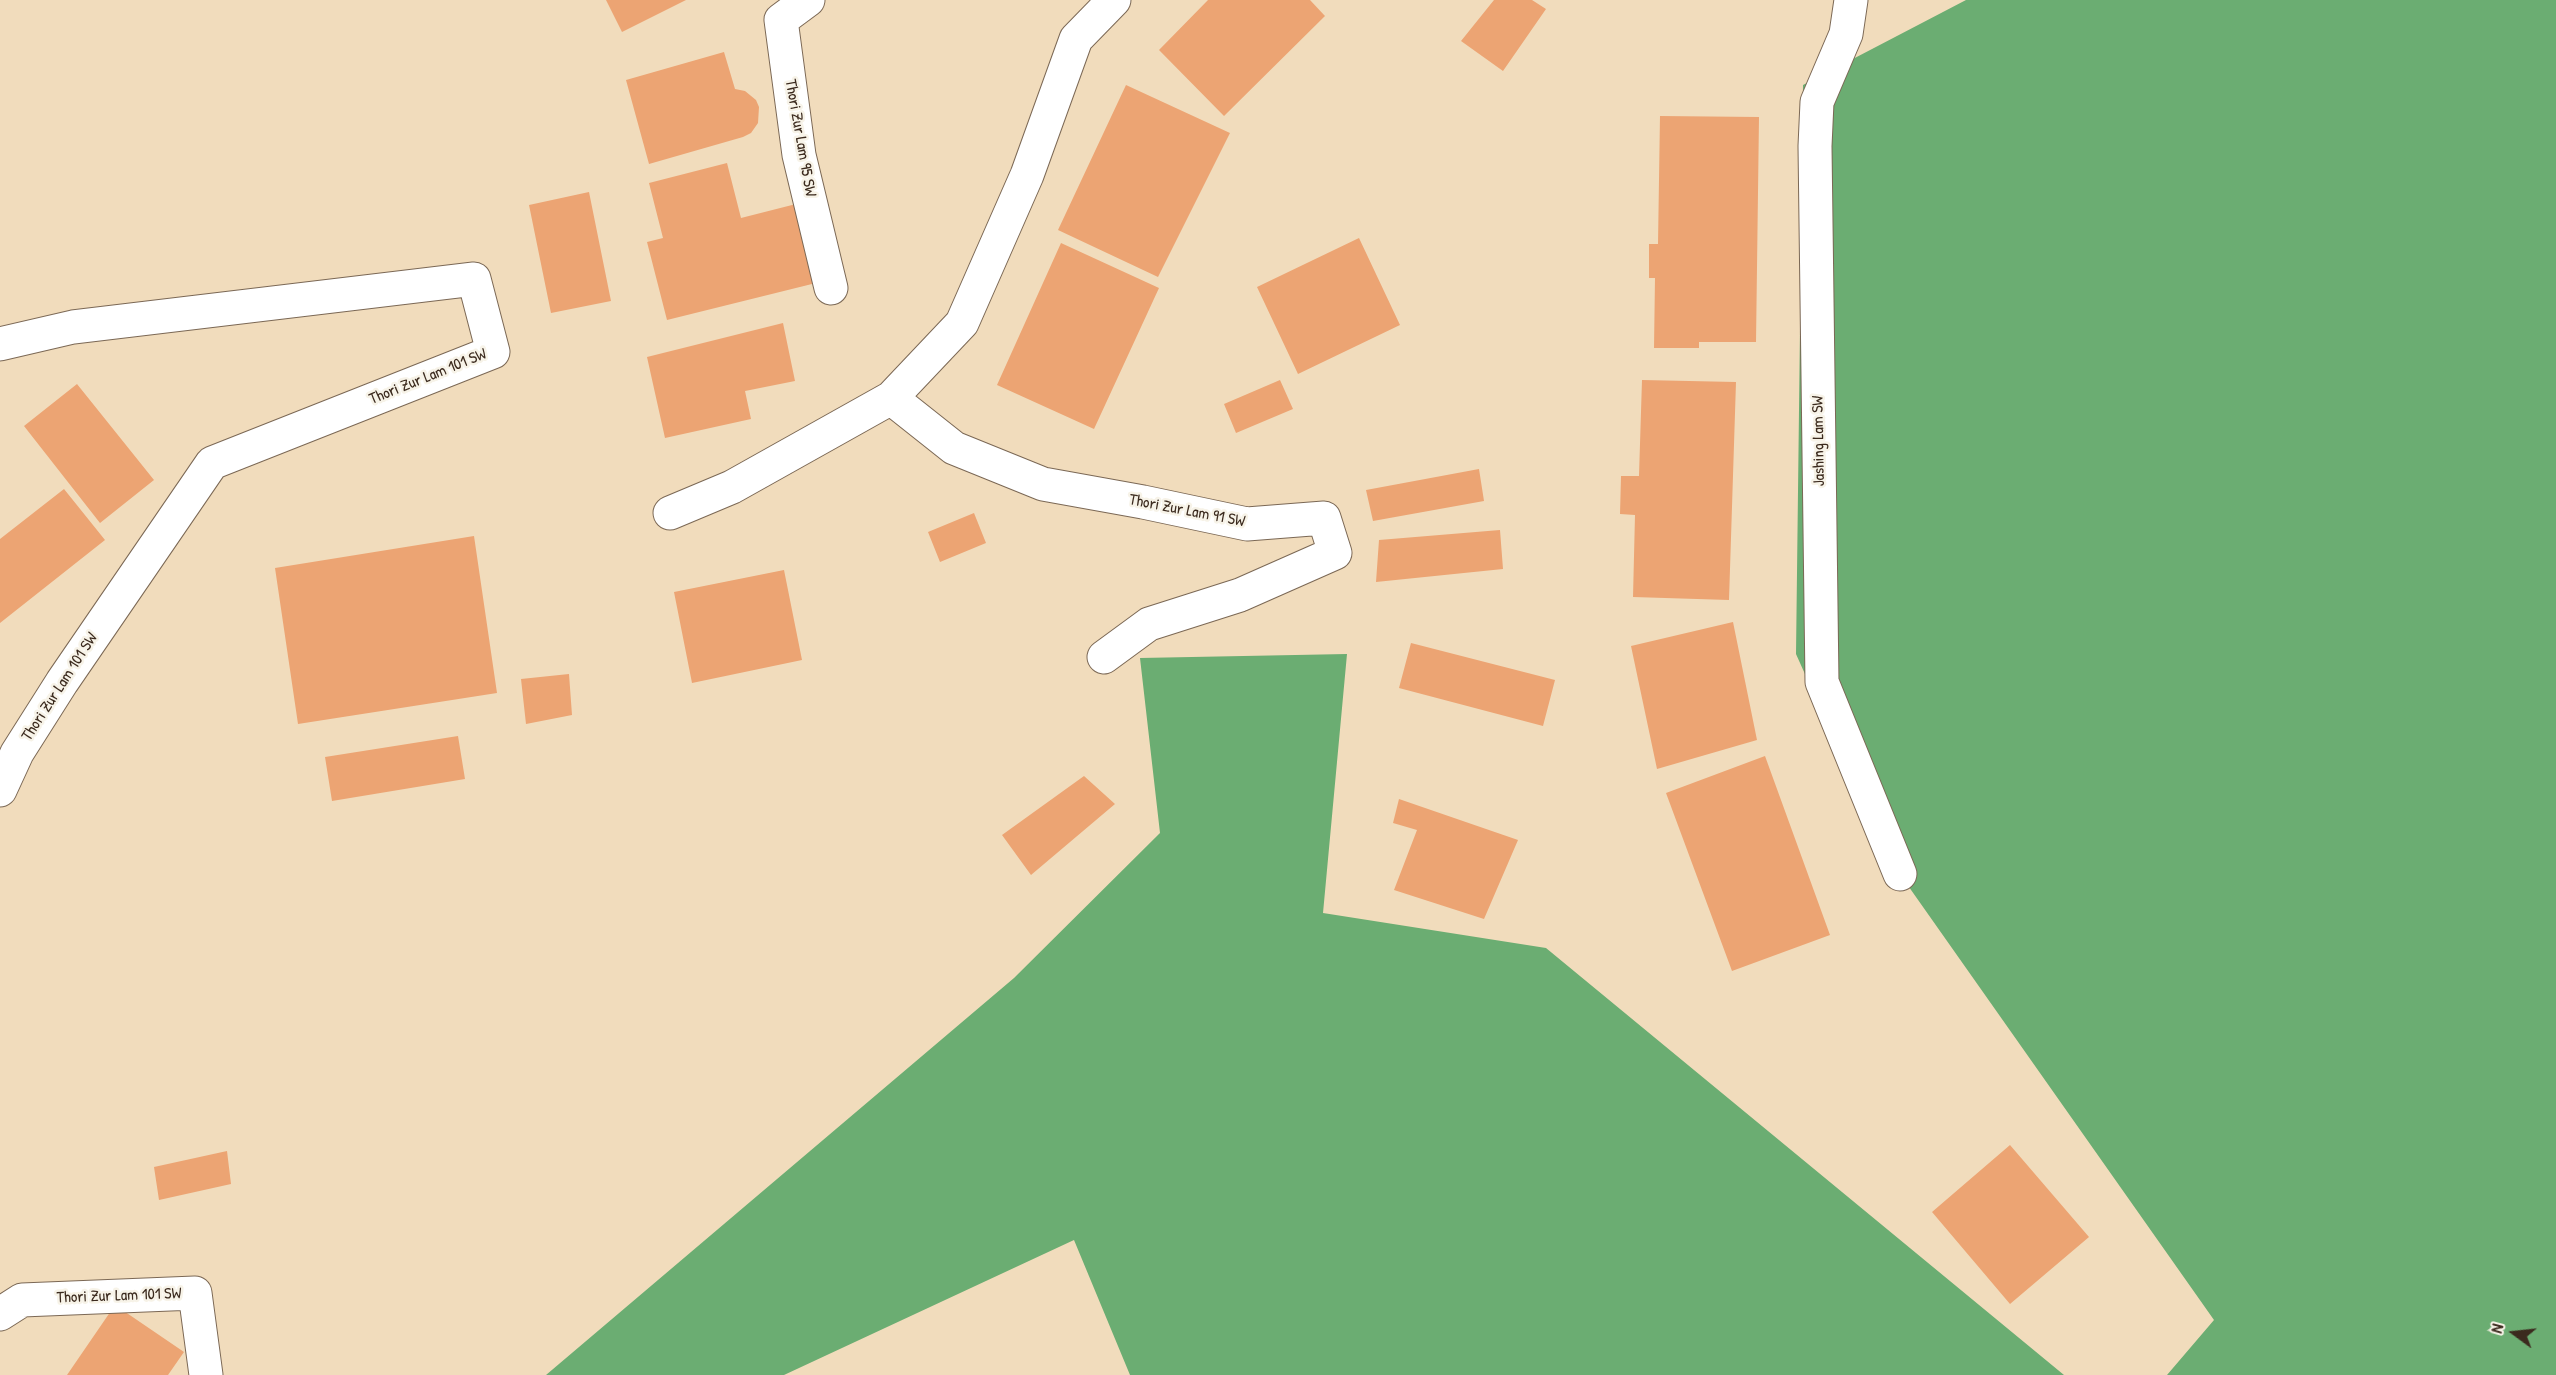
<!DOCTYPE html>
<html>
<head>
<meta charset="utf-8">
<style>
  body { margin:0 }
  #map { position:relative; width:2556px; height:1375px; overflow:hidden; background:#f1dcbc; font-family:"Patrick Hand",sans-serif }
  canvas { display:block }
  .north { position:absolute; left:2484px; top:1303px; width:60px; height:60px; -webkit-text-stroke:4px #f7f3e8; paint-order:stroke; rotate:285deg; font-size:16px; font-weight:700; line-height:24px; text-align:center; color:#3b2a1e }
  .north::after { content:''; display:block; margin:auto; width:21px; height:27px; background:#3b2a1e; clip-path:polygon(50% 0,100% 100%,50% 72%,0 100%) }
</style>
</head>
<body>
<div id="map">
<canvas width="2556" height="1375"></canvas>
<div class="north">N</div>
</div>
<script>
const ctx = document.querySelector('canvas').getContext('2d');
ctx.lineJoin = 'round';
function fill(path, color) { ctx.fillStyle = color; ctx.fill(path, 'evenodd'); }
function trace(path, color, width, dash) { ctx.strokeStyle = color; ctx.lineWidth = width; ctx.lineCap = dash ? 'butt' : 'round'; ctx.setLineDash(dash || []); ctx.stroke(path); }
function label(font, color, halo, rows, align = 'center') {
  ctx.font = font + ' "Patrick Hand",sans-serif'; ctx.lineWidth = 5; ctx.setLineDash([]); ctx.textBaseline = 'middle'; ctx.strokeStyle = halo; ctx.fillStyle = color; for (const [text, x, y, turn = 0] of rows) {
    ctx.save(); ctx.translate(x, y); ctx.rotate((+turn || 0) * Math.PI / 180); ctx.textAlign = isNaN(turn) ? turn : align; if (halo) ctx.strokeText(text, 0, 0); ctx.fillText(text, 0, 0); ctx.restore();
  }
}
fill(new Path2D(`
  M1966 0H2556V1375H2167L2214 1320 1885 853 1796 654 1803 85Z
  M1347 654 1323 913 1546 948 2064 1375H1130L1074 1240 784 1375H546L1014 978 1160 833 1140 658Z`), '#6bad72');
fill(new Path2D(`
  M606 0H686L622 32Z
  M1208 0H1310L1325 16 1224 116 1159 50Z
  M1494 0H1532L1546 9 1503 71 1461 41Z
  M724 52 735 89 745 91 756 100 759 107 758 123 751 133 743 137 649 164 626 80Z
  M1126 85 1230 133 1158 277 1058 230Z
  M1660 116 1759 117 1756 342H1699V348H1654L1655 278H1649V244H1658Z
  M727 163 741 218 796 204 816 283 667 320 647 242 663 238 649 183Z
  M589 192 611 301 551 313 529 205Z
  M1359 238 1400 325 1298 374 1257 287Z
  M1061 243 1159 288 1094 429 997 385Z
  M783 323 795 381 745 391 751 419 665 438 647 357Z
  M1280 380 1293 409 1236 433 1224 404Z
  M1642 380 1736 382 1729 600 1633 597 1635 515 1620 514 1621 476H1639Z
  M77 384 154 480 100 523 24 426Z
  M1479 469 1484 501 1373 521 1366 490Z
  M64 489 105 540 0 623V539Z
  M974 513 986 543 940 562 928 532Z
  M1500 530 1503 569 1376 582 1379 540Z
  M474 536 497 693 298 724 275 568Z
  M784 570 802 660 692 683 674 592Z
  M1733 622 1757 740 1657 769 1631 646Z
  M1411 643 1555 680 1543 726 1399 688Z
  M569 674 572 715 526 724 521 679Z
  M458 736 465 779 332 801 325 757Z
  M1765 756 1830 935 1732 971 1666 793Z
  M1084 776 1115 804 1031 875 1002 835Z
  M1399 799 1518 840 1484 919 1394 890 1417 830 1393 823Z
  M2010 1145 2089 1237 2010 1304 1932 1212Z
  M227 1151 231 1184 159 1200 154 1167Z
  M115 1305 184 1352 168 1375H67Z`), '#eca473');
const street = new Path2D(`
  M808 0 781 20 799 155 831 288
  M1851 0 1846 34 1817 102 1815 146 1822 682 1900 874
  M0 344 73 327 474 279 493 352 212 463 62 682 17 753 0 790
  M891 398 954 448 1043 484 1143 502 1247 524 1324 518 1335 553 1240 595 1149 624 1104 657
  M670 513 732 487 891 398 962 323 1027 175 1076 39 1114 0
  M0 1314 22 1300 195 1293 206 1375`);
trace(street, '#7b6855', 35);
trace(street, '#fff', 33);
label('16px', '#3b2a1e', '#f7f3e8', [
  ["Thori Zur Lam 95 SW",800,138,80],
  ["Thori Zur Lam 101 SW",428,377,-22],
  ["Jashing Lam SW",1819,441,-91],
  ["Thori Zur Lam 91 SW",1187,511,11],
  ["Thori Zur Lam 101 SW",60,687,-57],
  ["Thori Zur Lam 101 SW",119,1296,-2]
]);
</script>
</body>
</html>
